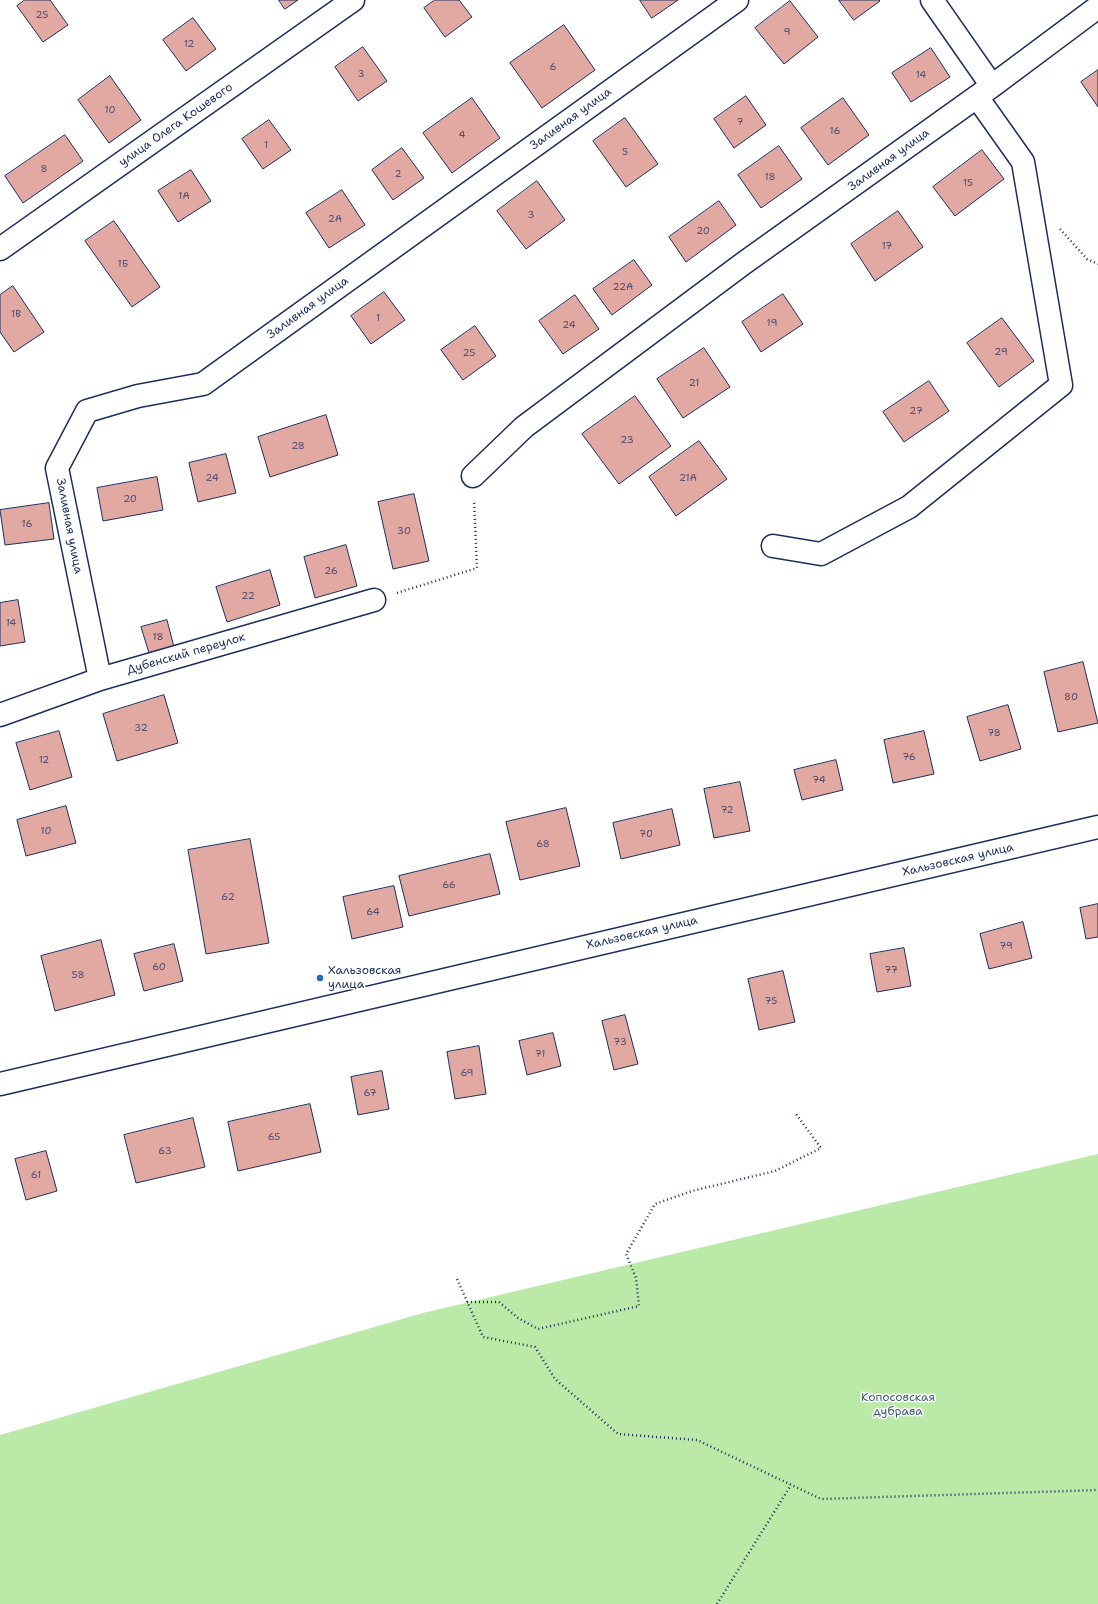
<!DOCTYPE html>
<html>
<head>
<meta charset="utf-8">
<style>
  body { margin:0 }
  canvas { display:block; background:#fff }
</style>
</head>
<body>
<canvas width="1098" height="1604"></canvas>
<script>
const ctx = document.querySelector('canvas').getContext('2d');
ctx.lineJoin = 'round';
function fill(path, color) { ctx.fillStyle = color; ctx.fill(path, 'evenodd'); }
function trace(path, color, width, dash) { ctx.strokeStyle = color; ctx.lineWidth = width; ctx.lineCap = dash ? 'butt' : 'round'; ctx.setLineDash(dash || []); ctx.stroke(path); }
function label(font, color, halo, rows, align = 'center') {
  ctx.font = font + ' "Shantell Sans",sans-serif'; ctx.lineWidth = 3; ctx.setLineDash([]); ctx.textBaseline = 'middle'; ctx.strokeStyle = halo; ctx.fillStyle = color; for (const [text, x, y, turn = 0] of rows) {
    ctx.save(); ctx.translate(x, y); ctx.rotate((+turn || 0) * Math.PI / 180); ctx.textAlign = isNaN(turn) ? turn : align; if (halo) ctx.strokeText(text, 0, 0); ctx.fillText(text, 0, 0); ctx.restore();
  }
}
fill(new Path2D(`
  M1098 1154V1604H0V1435L423 1313Z`), '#bae9a8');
const building = new Path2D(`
  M25 0H50L68 25 43 42 17 6Z
  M279 0H298L285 9Z
  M435 0H459L472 17 445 37 424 8Z
  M640 0H678L652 18Z
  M839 0H879L880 1 854 20Z
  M790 1 818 37 784 64 755 28Z
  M193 18 216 49 186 71 163 40Z
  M564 25 595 70 542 108 510 63Z
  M363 47 387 81 358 101 335 67Z
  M931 48 950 77 911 102 892 73Z
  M1098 70V107L1081 82Z
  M110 76 141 120 109 143 78 100Z
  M746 96 766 125 734 148 714 119Z
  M472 98 500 138 452 173 423 133Z
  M843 98 869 135 828 165 801 128Z
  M625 118 658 164 626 187 593 141Z
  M269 120 291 150 263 169 242 139Z
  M65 135 83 161 23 203 5 176Z
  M779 146 802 179 761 208 738 175Z
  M402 148 424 178 393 200 372 170Z
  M982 150 1004 179 955 216 933 187Z
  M191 170 211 201 178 222 158 191Z
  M537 181 565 220 526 249 497 211Z
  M342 190 365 225 329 248 306 213Z
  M719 201 736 225 686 262 669 237Z
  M898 211 923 247 875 281 851 244Z
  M114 221 160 287 132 307 85 241Z
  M634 260 652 285 612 315 593 289Z
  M13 286 44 332 14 352 0 332V295Z
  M384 292 405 320 371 344 351 316Z
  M783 294 803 324 761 352 742 322Z
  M575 295 599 329 563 354 539 321Z
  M1002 318 1034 361 999 387 967 343Z
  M475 326 496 356 463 380 441 350Z
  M704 348 730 387 683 418 657 379Z
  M929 381 949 411 904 442 883 412Z
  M635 396 671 446 619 484 582 434Z
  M326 415 338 455 270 477 258 437Z
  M699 441 727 479 676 516 649 477Z
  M226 454 236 493 198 502 189 463Z
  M157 477 163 510 103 521 97 488Z
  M414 494 429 561 393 569 378 502Z
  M49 503 54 539 5 545 0 510Z
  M346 545 357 586 315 598 304 557Z
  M270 570 280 605 227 622 216 587Z
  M18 600 25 642 0 646V603Z
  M167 620 174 647 149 653 141 627Z
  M1083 662 1098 723 1058 732 1044 672Z
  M164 695 178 743 117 761 103 714Z
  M1008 705 1021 749 980 761 967 717Z
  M59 731 72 777 30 790 16 743Z
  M924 731 934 774 893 783 884 740Z
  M836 760 843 790 802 800 794 770Z
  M740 782 750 831 714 838 704 789Z
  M66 806 76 843 26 856 17 820Z
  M566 808 580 866 520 880 506 822Z
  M672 809 680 845 621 859 613 823Z
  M250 839 269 943 206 954 188 850Z
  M490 854 500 894 409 916 399 876Z
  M394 886 403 927 352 939 343 897Z
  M1098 904V937L1086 939 1080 908Z
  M1023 922 1032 958 989 969 980 934Z
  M101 940 115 995 55 1011 41 956Z
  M174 944 183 981 144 991 134 954Z
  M904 948 911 986 877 992 870 954Z
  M783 971 795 1022 759 1030 748 979Z
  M625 1015 638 1064 614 1070 602 1021Z
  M553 1033 561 1066 527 1075 519 1041Z
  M479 1046 486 1094 455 1099 447 1052Z
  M382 1071 389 1109 358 1115 351 1077Z
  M310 1104 321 1152 238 1171 228 1122Z
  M193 1118 205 1167 136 1183 124 1135Z
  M46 1151 57 1191 26 1200 15 1159Z`);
fill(building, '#e2a8a2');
trace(building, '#1b2f5e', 1);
const minor = new Path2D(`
  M932 0 992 86
  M0 249 353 0
  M473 476 524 427 744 263 992 86 1098 7
  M773 546 821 554 909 507 1061 385 1023 162 977 97
  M100 679 57 468 87 411 138 396 203 384 737 0
  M0 715 100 679 374 600`);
const major = new Path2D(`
  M0 1084 1098 827`);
trace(minor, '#1b2f5e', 25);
trace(major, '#1b2f5e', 25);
trace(new Path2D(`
  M1060 229 1087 259 1098 264
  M397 593 477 568 474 500
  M457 1279 483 1337 535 1347 555 1379 618 1434 697 1440 821 1499 1098 1490
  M467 1302H499L518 1318 538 1329 639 1306 636 1278 626 1254 655 1204 692 1191 775 1171 821 1148 796 1114
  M717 1604 791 1485`), '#1b2f5e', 2.5, [1, 3]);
trace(minor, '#fff', 22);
trace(major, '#fff', 22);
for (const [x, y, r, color] of [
  [320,978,4,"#1f6fb2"]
]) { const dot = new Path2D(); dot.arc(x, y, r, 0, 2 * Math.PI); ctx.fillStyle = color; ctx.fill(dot); trace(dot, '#fff', 1.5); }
label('10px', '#4d4d6f', null, [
  ["25",42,15],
  ["9",787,32],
  ["12",189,44],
  ["6",553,67],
  ["3",361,74],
  ["14",921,75],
  ["10",110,110],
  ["7",740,122],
  ["16",835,131],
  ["4",462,135],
  ["1",266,145],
  ["5",625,152],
  ["8",44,169],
  ["2",398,174],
  ["18",770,177],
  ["15",968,183],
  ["1А",184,196],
  ["3",531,215],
  ["2А",335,219],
  ["20",703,231],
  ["17",887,246],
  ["1Б",123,264],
  ["22А",623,287],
  ["1В",16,314],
  ["1",378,318],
  ["19",772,323],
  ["24",569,325],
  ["29",1001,352],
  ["25",469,353],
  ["21",694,383],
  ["27",916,411],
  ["23",627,440],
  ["28",298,446],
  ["24",212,478],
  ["21А",688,478],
  ["20",130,499],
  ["16",27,524],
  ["30",404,531],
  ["26",331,571],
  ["22",248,596],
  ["14",11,623],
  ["18",158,637],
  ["80",1071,697],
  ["32",141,728],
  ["78",994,733],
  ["76",909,757],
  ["12",44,760],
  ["74",819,780],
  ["72",727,810],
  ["10",46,831],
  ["70",646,834],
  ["68",543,844],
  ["66",449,885],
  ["62",228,897],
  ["64",373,912],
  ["79",1006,946],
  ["60",159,967],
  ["77",891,970],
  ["58",78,975],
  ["75",771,1001],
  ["73",620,1042],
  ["71",540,1054],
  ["69",467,1073],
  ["67",370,1093],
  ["65",274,1137],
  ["63",165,1151],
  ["61",36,1175]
]);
label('12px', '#1b2f5e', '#fff', [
  ["Заливная улица",571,119,-36],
  ["улица Олега Кошевого",176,125,-35],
  ["Заливная улица",889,160,-36],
  ["Заливная улица",308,308,-36],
  ["Заливная улица",69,526,79],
  ["Дубенский переулок",186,654,-16],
  ["Хальзовская улица",958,860,-13],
  ["Хальзовская улица",642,933,-13]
]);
label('12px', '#1b2f5e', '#fff', [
  ["Хальзовская",328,971],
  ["улица",328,985]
], 'left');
label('12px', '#435e70', '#fff', [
  ["Копосовская",898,1398],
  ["дубрава",898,1412]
]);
</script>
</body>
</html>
